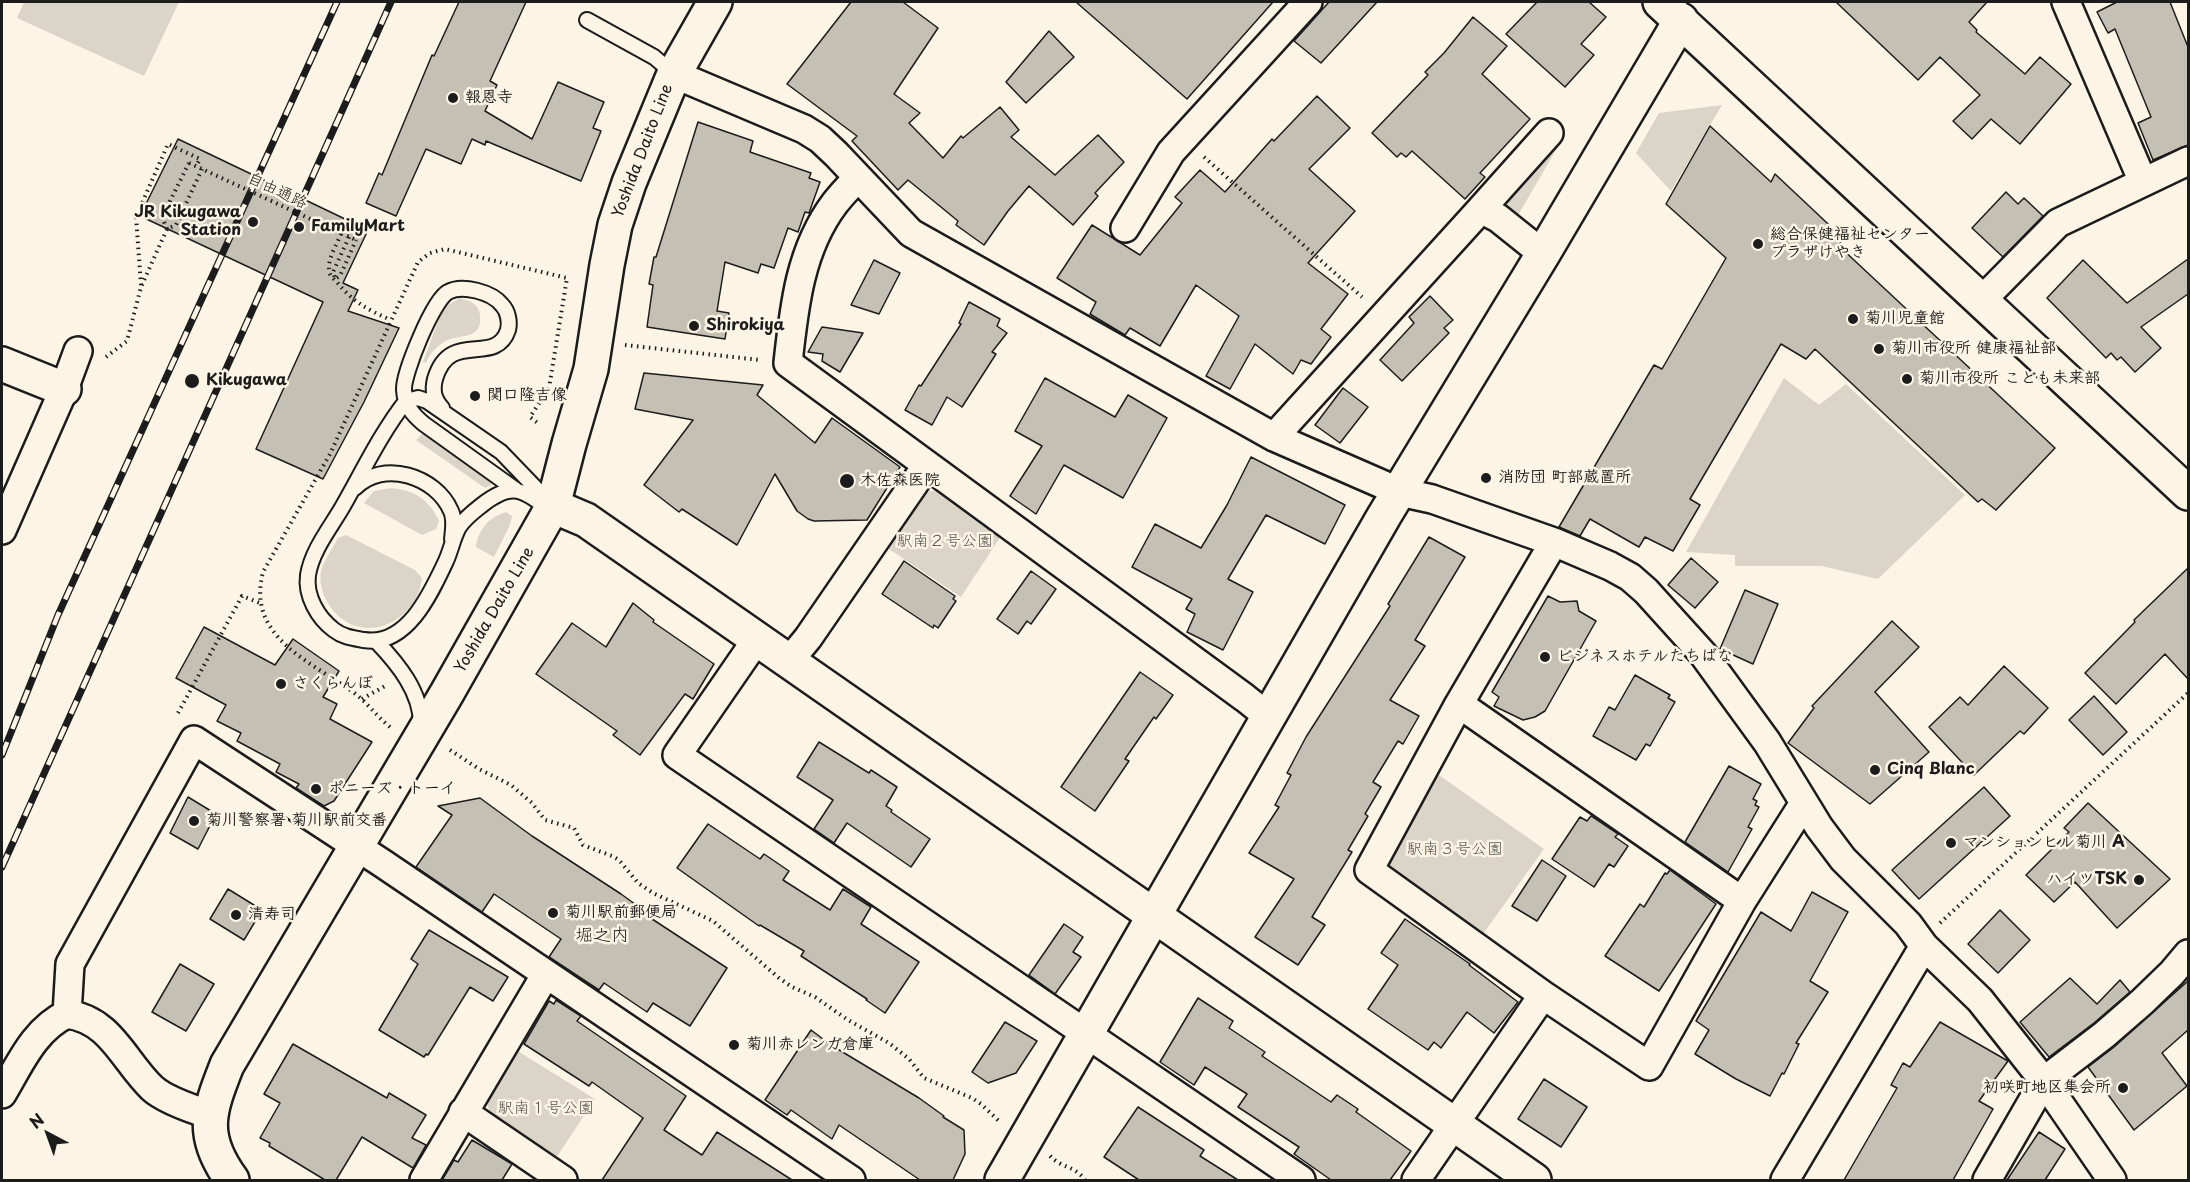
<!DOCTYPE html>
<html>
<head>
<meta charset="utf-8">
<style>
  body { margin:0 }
  #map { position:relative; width:2190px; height:1182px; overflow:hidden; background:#fcf5e5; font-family:"Playpen Sans",sans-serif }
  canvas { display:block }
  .frame { position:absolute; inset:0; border:3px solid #1c1c1c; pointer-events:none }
  .north { position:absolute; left:18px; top:1104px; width:60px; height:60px; -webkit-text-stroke:4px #fcf5e5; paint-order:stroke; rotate:319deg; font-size:16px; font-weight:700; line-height:24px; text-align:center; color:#1c1c1c }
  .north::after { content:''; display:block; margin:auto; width:21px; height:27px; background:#1c1c1c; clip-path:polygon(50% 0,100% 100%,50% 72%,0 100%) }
</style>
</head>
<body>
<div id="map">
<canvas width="2190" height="1182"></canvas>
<div class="frame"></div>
<div class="north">N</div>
</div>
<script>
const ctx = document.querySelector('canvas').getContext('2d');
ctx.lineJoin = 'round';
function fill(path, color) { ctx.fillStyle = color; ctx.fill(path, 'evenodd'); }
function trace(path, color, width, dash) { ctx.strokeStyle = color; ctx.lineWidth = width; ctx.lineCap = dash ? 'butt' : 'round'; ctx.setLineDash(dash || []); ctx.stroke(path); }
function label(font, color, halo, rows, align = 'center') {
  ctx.font = font + ' "Playpen Sans","Klee One",sans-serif'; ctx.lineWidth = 5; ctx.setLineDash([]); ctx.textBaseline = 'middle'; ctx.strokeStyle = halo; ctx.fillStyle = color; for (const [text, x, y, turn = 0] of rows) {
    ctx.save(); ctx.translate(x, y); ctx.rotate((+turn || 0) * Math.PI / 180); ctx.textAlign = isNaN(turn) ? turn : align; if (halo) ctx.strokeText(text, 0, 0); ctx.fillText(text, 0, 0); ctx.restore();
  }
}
fill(new Path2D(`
  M24 2H179L144 76 17 18Z
  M1722 105 1671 191 1636 153 1659 113Z
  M1564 136 1517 217 1509 210 1507 199Z
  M460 298C470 301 479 304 480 315 483 342 457 333 444 342 436 347 429 354 426 363L423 362 441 313 446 306Z
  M1784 378 1819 405 1846 384 1965 495 1878 579 1821 566H1735V555L1686 552Z
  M423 433 491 479V485L485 488 416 440Z
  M391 488C414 490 429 499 439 521L436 529 422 535 364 503 374 491Z
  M938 490 1001 536 961 597 886 547 925 492Z
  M506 512 512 516 510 525 494 557 476 547C478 530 489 517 506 512Z
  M346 535 415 570 422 578C420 608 387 636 356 626 334 620 317 593 321 571 324 560 333 548 338 538Z
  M1436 773 1544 849 1483 934 1391 869 1387 856Z
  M516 1050 595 1099 556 1158 489 1112 487 1100Z`), '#dbd5c8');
const building = new Path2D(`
  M459 2H526L490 81 497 85 485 111 532 139 558 82 604 102 593 128 601 131 581 181 486 141 485 145 472 139 461 164 426 149 396 216 366 203 379 173 382 175 432 55 434 56Z
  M851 2H903L938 28 894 94 920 113 909 123 943 158 961 136 963 138 1000 107 1019 130 1011 137 1055 175 1098 135 1124 162 1095 193 1098 196 1073 225 1029 186 1008 211 984 245 956 225 958 221 908 180 898 190 852 141 857 136 787 84Z
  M1076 2H1273L1187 99Z
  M1329 2H1377L1321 63 1294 41Z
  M1537 2H1589L1606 17 1581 44 1594 55 1565 87 1506 34Z
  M1836 2H1987L1969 22 1977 30 1976 32 2025 74 2040 57 2071 84 2020 144 1991 119 1972 139 1953 121 1980 95 1940 57 1918 80Z
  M2117 2H2170L2188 47V145L2153 160 2138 123 2151 117 2115 29 2108 33 2097 12Z
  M1473 17 1507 46 1482 74 1530 119 1480 173 1485 177 1465 199 1412 151 1406 157 1401 153 1397 157 1372 133 1428 75 1425 72 1444 53Z
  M1049 31 1074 57 1026 103 1006 82Z
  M1317 96 1350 128 1309 169 1355 211 1308 263 1348 294 1321 329 1331 337 1311 364 1301 360 1293 374 1255 344 1230 389 1206 376 1239 316 1196 285 1160 346 1130 328 1125 335 1090 314 1096 302 1057 278 1092 225 1140 255 1182 203 1175 197 1200 170 1225 192 1272 139 1274 141Z
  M698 122 753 141 750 152 811 173 809 178 820 182 809 213 805 212 798 232 788 228 774 268 761 264 758 273 725 262 717 311 729 313 725 339 647 327 653 285 649 284 654 257H656Z
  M1710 126 1771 182 1775 174 1843 238 1839 246 2055 448 1996 510 1982 499 1978 502 1815 349 1806 359 1781 344 1690 499 1700 505 1673 551 1645 537 1639 547 1590 519 1580 536 1559 527 1654 365 1662 369 1726 258 1666 204Z
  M178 139 368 230 343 283 358 290 348 311 399 328 364 402 323 479 256 449 323 302 140 216Z
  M2006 192 2018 204 2024 198 2043 216 2003 257 1972 228Z
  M2188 259V294L2141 327 2161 348 2135 372 2121 357 2117 360 2111 353 2106 358 2047 298 2083 260 2127 303Z
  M874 260 900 273 879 314 851 305Z
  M1430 296 1453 320 1444 328 1449 333 1402 381 1380 360 1414 323 1409 317Z
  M969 302 1000 319 997 326 1007 333 992 352 996 354 962 407 947 397 932 425 905 410 919 385 921 386 961 324 959 323Z
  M822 327 863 333 840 372 822 361 823 354 808 352Z
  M644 373 763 385 757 395 815 443 832 418 900 467 867 520 814 521 808 519 797 511 775 474 737 545 682 509 679 512 644 485 693 420 635 409Z
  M1045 378 1115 417 1128 395 1167 418 1123 498 1064 465 1036 514 1010 496 1042 446 1015 431Z
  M1343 388 1368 407 1340 443 1315 425Z
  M1251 457 1345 505 1325 544 1266 515 1228 579 1253 592 1223 650 1187 632 1195 614 1186 609 1192 599 1132 567 1155 524 1201 548 1227 505Z
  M1429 537 1465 557 1415 640 1425 646 1390 700 1419 716 1403 744 1398 741 1373 782 1381 787 1365 814 1368 816 1348 850 1352 852 1312 917 1325 925 1298 965 1255 937 1294 879 1249 853 1279 807 1275 805 1291 775 1287 773 1306 737 1390 606 1388 604Z
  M1691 558 1718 582 1695 608 1668 585Z
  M904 561 955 596 953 599 956 601 938 628 934 625 933 628 882 594Z
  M2188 568V679L2165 654 2116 704 2085 673 2135 622 2134 620Z
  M1031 571 1056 589 1031 624 1027 621 1018 634 997 619Z
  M1745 590 1778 604 1753 664 1720 649Z
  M1548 596 1560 602 1577 601 1579 611 1596 621 1545 711 1535 717 1523 720 1494 706 1499 697 1492 692Z
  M633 603 654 620 653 622 714 664 693 699 685 694 640 755 613 735 617 731 536 674 572 623 606 647Z
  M1892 621 1919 647 1875 692 1929 752 1870 804 1788 743 1814 708 1812 706Z
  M204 627 275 665 293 639 339 671 323 697 337 704 330 719 372 742 334 801 324 806 296 788 299 784 276 772 280 764 237 741 241 733 217 721 226 705 176 678Z
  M2004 666 2048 708 2024 734 2020 731 1974 775 1929 727 1960 697 1968 705Z
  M1140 672 1173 695 1156 719 1154 717 1125 759 1129 761 1095 811 1061 787Z
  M1635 675 1670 695 1668 698 1675 702 1650 746 1646 744 1636 760 1593 736 1609 707 1615 710Z
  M2094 696 2127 732 2103 755 2069 720Z
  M819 742 869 773 871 770 897 787 886 806 892 810 891 812 930 839 911 867 847 823 834 843 814 829 833 800 797 777Z
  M1729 766 1761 784 1753 799 1757 801 1755 805 1759 807 1748 827 1752 829 1728 872 1685 842Z
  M1984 787 2010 816 1919 899 1892 870Z
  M188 797 216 814 198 849 170 833Z
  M480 798 532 836 621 894 650 915 649 917 727 968 690 1026 653 1003 647 1012 604 983 599 990 549 957 561 939 494 894 482 912 416 867 452 815 438 806Z
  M2088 803 2170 879 2117 928 2075 882 2054 902 2026 875 2069 832 2064 828Z
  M1591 816 1618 834 1615 837 1628 846 1614 867 1609 864 1594 887 1552 859 1580 817 1587 821Z
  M708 824 760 859 764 854 789 871 783 880 830 910 843 889 871 907 861 924 919 962 885 1013 866 1000 867 999 801 956 804 951 760 925 759 926 677 868Z
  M1542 860 1566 876 1537 921 1512 906Z
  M1670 870 1716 904 1659 991 1605 956 1640 904 1644 907 1665 873 1667 874Z
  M228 889 262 910 244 940 210 919Z
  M1812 892 1848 912 1810 981 1828 992 1796 1043 1799 1044 1784 1074 1782 1073 1770 1096 1736 1079 1695 1054 1709 1030 1696 1021 1761 912 1791 931Z
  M2000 910 2030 940 1998 973 1968 944Z
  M1405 919 1470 964 1469 965 1518 1002 1494 1033 1467 1012 1441 1048 1434 1042 1428 1050 1368 1009 1398 965 1381 953Z
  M1064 924 1083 937 1073 952 1081 957 1055 994 1029 975Z
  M429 930 508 977 493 1001 470 987 428 1055 426 1054 424 1057 379 1030 418 964 411 959Z
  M180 964 214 984 186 1031 152 1012Z
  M2070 978 2097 1004 2120 980 2130 992 2094 1023 2049 1057 2020 1022Z
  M2188 981V1030L2162 1053 2187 1086 2134 1130 2088 1067 2114 1047Z
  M1198 998 1233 1021 1229 1028 1265 1052 1262 1056 1331 1102 1337 1095 1358 1109 1356 1112 1411 1151 1390 1180H1331L1294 1154 1299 1147 1238 1107 1247 1094 1205 1067 1194 1085 1160 1062Z
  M556 1000 581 1016 577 1021 686 1096 664 1130 702 1155 717 1132 792 1180H602L643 1118 592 1082 589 1086 524 1044 549 1001 554 1004Z
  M1005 1022 1037 1041 1016 1073 988 1083 972 1072Z
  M1940 1022 2008 1061 1979 1101 1993 1109 1953 1180H1844L1897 1088 1891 1085 1903 1063 1910 1067Z
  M811 1030 831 1045 919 1098 944 1116 943 1117 964 1130 965 1154 953 1180H920L839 1125 832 1139 791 1110 787 1115 765 1100Z
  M293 1044 387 1098 389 1093 426 1115 412 1138 426 1145 413 1168 362 1137 336 1180H325L269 1146 270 1143 260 1138 280 1103 264 1094Z
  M1544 1079 1587 1107 1561 1147 1518 1119Z
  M1138 1107 1204 1150 1200 1156 1238 1180H1139L1104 1157Z
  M2039 1132 2065 1149 2045 1180H2007Z
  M472 1140 512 1164 502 1180H442L454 1160 458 1162Z`);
fill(building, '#c4c0b3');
trace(building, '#1c1c1c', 1.5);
const service = new Path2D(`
  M587 20 654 57 674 74
  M418 398 427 401 501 452 553 506 545 507C520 486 508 485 482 505 473 512 465 518 459 527 453 538 451 550 446 561 431 593 407 647 364 640 353 638 343 637 334 630 318 618 305 596 308 575 312 550 331 527 343 506 363 471 381 433 406 401Z
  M442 408C434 399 432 391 435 379 438 369 443 359 453 354 472 344 499 357 508 330 510 322 508 311 502 305 492 292 462 284 448 292 433 300 403 374 404 390 405 406 413 415 424 424L516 490
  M355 488C383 459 436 476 451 511 455 519 453 530 452 539
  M377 642C398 664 421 692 421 724`);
const minor = new Path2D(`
  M2066 2 2143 182
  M674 74 804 129 820 139 836 154 911 233 1274 437 1400 492 1432 499 1554 542 1610 566 1630 577 1646 591 1703 654 1767 742 1819 827 1843 859 1908 924 1924 946 1980 1000 2044 1081 2112 1180
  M857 178C850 186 842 194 835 203 800 249 794 307 788 363L1245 698 1269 717
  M1481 209 1549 133
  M1125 228 1171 152 1308 2
  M1982 300 2058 223 2188 161
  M1274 437 1481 209 1498 218 1543 254
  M2 530 64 389 78 351
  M1554 542 1459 704 1369 870 1543 995 1649 1066 1742 901 1804 803
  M757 639 677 755 1301 1180
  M789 661 808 638 927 465
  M1459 704 1742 901
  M67 1014 70 964 194 740 382 863 851 1180
  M2 1094C19 1066 34 1029 67 1014 111 1020 123 1060 152 1088 165 1100 195 1110 211 1115
  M463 1112 563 1180
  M424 1180 546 974
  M1416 1180 1543 995
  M1785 1180 1924 946
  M1987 1180 2044 1081 2104 1035 2142 1002 2172 973 2188 954`);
const tertiary = new Path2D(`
  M1660 2 2188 493
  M2 364 64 389
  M553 506 586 520 1534 1180
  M1002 1180 1384 516 1543 254 1681 20`);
const primary = new Path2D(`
  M232 1180C200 1136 208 1113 227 1065L447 693 553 506 569 444 591 369 607 265 615 225 629 183 674 74 715 2`);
trace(service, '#1c1c1c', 18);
trace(minor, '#1c1c1c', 32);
trace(tertiary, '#1c1c1c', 38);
trace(primary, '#1c1c1c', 38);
trace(new Path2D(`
  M1204 157 1362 297
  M167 229 162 217 189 163
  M341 234C337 244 328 258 329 270 329 275 333 278 336 281 353 302 366 309 391 320
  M349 237 333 272 335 279 340 276 356 240
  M141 285 136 217 168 144 200 159 196 166
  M625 345 760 360
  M106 357 127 341 141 287 167 229 176 225 202 169
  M362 699 385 686
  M178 713 242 596 260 603
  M390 727C376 716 367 702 353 692 310 661 246 637 263 572L330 454 418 262 430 253 445 249 567 278 549 388 530 417 539 424
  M450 750 479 769 511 785 532 803 545 820 574 828 583 845 612 856 619 860 638 883 653 893 713 921 779 978 792 987 815 997 848 1020 889 1043 909 1059 924 1078 972 1098 981 1104 1000 1122
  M1940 923 2188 693
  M1050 1156C1063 1169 1074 1165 1085 1180`), '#1c1c1c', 4, [1.5, 4.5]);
trace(service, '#fcf5e5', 14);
trace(minor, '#fcf5e5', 27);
trace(tertiary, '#fcf5e5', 33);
trace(primary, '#fcf5e5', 33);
const rail = new Path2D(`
  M2 755 58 615 337 2
  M2 867 391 2`);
trace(rail, '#1c1c1c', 7);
trace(rail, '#fcf5e5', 4.5, [14]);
trace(new Path2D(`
  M189 163 356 240`), '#1c1c1c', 4, [1.5, 4.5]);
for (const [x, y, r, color] of [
  [453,98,6,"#1c1c1c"],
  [253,222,6,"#1c1c1c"],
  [299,227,6,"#1c1c1c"],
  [1758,244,6,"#1c1c1c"],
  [1853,319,6,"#1c1c1c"],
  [694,326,6,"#1c1c1c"],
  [1879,349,6,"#1c1c1c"],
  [1907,379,6,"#1c1c1c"],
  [192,381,8,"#1c1c1c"],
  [475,396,6,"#1c1c1c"],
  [1486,478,6,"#1c1c1c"],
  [847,481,8,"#1c1c1c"],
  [1545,657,6,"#1c1c1c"],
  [281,684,6,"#1c1c1c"],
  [1875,770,6,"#1c1c1c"],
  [316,789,6,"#1c1c1c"],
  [194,821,6,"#1c1c1c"],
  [1951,843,6,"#1c1c1c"],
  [2139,880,6,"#1c1c1c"],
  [553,913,6,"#1c1c1c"],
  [236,915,6,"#1c1c1c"],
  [734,1045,6,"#1c1c1c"],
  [2123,1088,6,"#1c1c1c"]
]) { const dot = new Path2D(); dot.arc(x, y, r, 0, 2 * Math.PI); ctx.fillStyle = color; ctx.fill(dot); trace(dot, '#fcf5e5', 2); }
label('bold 16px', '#1c1c1c', '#fcf5e5', [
  ["報恩寺",465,98],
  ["JR Kikugawa",241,213,"right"],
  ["Station",241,231,"right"],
  ["FamilyMart",311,227],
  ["総合保健福祉センター",1770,235],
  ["プラザけやき",1770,253],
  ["菊川児童館",1865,319],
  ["Shirokiya",706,326],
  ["菊川市役所 健康福祉部",1891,349],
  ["菊川市役所 こども未来部",1919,379],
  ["Kikugawa",206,381],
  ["関口隆吉像",487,396],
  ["消防団 町部蔵置所",1498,478],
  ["木佐森医院",860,481],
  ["ビジネスホテルたちばな",1557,657],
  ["さくらんぼ",293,684],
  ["Cinq Blanc",1887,770],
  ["ポニーズ・トーイ",328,789],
  ["菊川警察署 菊川駅前交番",206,821],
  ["マンションヒル菊川 A",1963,843],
  ["ハイツTSK",2127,880,"right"],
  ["菊川駅前郵便局",565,913],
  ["清寿司",248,915],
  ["菊川赤レンガ倉庫",746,1045],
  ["初咲町地区集会所",2111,1088,"right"]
], 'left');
label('16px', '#1c1c1c', '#fcf5e5', [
  ["Yoshida Daito Line",643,151,-69],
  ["自由通路",277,191,25],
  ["Yoshida Daito Line",495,610,-60]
]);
label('16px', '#555450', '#fcf5e5', [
  ["駅南２号公園",945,542],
  ["駅南３号公園",1455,850],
  ["駅南１号公園",546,1109]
]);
label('18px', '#1c1c1c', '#fcf5e5', [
  ["堀之内",602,936]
]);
</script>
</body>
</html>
